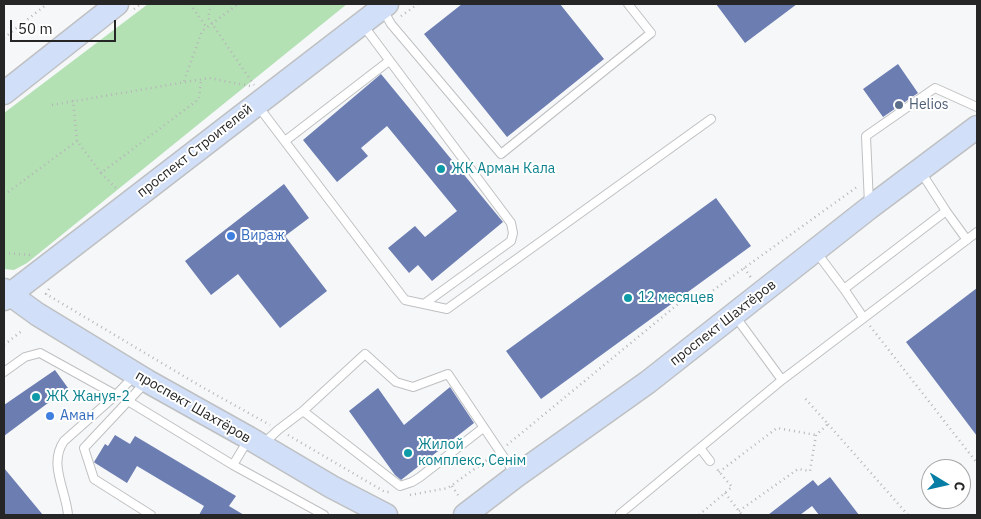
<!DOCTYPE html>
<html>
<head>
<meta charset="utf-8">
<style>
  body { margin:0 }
  #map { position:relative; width:981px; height:519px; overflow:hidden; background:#f6f7f9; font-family:"IBM Plex Sans",sans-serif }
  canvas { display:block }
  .frame { position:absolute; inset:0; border:5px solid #262627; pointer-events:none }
  .north { position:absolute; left:921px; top:459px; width:50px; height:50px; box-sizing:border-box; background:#fff; border:1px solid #a8a8a9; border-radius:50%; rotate:99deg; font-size:14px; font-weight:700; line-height:20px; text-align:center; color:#262627 }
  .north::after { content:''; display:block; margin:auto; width:18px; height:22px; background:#057da4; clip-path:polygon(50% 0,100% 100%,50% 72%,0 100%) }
  .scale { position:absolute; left:10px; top:20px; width:106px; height:22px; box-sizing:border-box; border:2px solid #262627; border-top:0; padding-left:6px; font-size:15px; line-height:18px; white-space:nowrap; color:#262627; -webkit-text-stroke:4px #fff; paint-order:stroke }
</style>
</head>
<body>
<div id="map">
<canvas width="981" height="519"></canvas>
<div class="frame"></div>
<div class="north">С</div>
<div class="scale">50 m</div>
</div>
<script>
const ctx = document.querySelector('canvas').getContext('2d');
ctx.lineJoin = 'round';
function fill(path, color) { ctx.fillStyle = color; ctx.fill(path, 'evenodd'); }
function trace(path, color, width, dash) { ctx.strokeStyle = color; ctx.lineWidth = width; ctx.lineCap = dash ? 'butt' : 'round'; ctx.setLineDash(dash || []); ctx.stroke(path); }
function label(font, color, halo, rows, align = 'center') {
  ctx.font = font + ' "IBM Plex Sans",sans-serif'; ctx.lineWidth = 4; ctx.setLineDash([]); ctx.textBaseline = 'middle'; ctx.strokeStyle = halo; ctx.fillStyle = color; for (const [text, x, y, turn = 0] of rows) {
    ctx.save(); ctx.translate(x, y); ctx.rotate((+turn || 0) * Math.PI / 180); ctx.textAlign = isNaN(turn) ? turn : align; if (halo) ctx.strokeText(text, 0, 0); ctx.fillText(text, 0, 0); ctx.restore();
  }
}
fill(new Path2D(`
  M148 4H347L27 263 14 270 4 269V113Z`), '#b3e1b3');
fill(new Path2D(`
  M462 4H560L604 59 507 137 424 34Z
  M716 4H797L745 43Z
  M898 64 918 93 883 117 863 89Z
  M381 74 503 222 432 281 418 265 409 273 388 248 415 226 425 237 457 211 387 126 361 148 368 156 337 182 303 140Z
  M284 184 309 218 285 236 327 291 280 328 238 274 211 295 185 261Z
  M716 198 751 246 541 399 506 351Z
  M977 288V436L906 342Z
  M55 370 68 388 4 436V405Z
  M450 387 474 423 401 480 395 475 349 411 378 388 404 425Z
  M115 435 130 444 135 436 236 496 229 506 244 515H199L204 506 137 466 127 483 95 463 94 462 105 444 108 446Z
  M4 468 43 515H4Z
  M830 477 859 515H819L812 506 800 515H768L813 480 818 486Z`), '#6c7db1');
const service = new Path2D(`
  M383 10 391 24 501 154 651 33 628 4
  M363 25 511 223 513 233 511 241 424 304
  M258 106 405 300 447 309 711 119
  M285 141 389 61
  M921 172 946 211 967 240
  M869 204 866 136 935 88 977 107
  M817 253 844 289 863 317
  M844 289 946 211
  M735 316 782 380
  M4 372 25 357 40 353 116 395
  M145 383 84 448 94 479 151 515
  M128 401 233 465 324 515
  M303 411 400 486 412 482 420 477 483 428
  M263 444 278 430 303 411 365 354 396 382 413 387 448 374 515 474
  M700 448 710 461
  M233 465 248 440
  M620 514 782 380 977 232
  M68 515C66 490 48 464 64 441L116 395 134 376`);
const secondary = new Path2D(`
  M4 93 117 4
  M4 290 37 314 147 381 249 438 332 487 386 515
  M4 299 387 4
  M465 515 516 476 648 382 869 208 977 127`);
trace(service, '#bfc0c2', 10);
trace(secondary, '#bfc0c2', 25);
trace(new Path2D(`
  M190 4 207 28
  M211 4 208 18 254 85
  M134 9 141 4
  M401 16 418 4
  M4 38 47 4
  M184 81 202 31 238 4
  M73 100 77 141 101 173 199 99 201 79
  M52 105 209 78 250 86
  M101 173 118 190
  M4 195 77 141
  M4 253 32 255
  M744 268 752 279
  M49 289 46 294 202 387 270 425
  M870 326 977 463
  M4 345 23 330
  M828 424 908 515
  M288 435 385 492H390
  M507 445 683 300 708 294 857 187
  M719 472 777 428 816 435
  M452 486 460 498
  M725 493 742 515
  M410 495 448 488 491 457
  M739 511 798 469 810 471 816 435 828 424 803 396
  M699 515 732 487 716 468`), '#b5b6b8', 2.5, [1, 4]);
trace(service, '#fff', 8);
trace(secondary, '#d1dff8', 22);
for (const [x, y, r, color] of [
  [899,105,5,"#5c6f8a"],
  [441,169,5,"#0f9aa8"],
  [231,236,5,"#3f7fe0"],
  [628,298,5,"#0f9aa8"],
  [36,397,5,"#0f9aa8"],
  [50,416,5,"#3f7fe0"],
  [408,453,5,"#0f9aa8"]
]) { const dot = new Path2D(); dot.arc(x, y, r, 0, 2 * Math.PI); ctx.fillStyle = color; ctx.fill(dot); trace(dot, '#fff', 2); }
label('14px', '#4e5e75', '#fff', [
  ["Helios",909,105]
], 'left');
label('14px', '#262627', '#fff', [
  ["проспект Строителей",195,151,-38],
  ["проспект Шахтёров",723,323,-38],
  ["проспект Шахтёров",193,407,30]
]);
label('14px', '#0d838f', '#fff', [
  ["ЖК Арман Кала",451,169],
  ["12 месяцев",638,298],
  ["ЖК Жануя-2",46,397],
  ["Жилой",418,445],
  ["комплекс, Сенiм",418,461]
], 'left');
label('14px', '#366cbe', '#fff', [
  ["Вираж",241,236],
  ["Аман",60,416]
], 'left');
</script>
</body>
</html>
